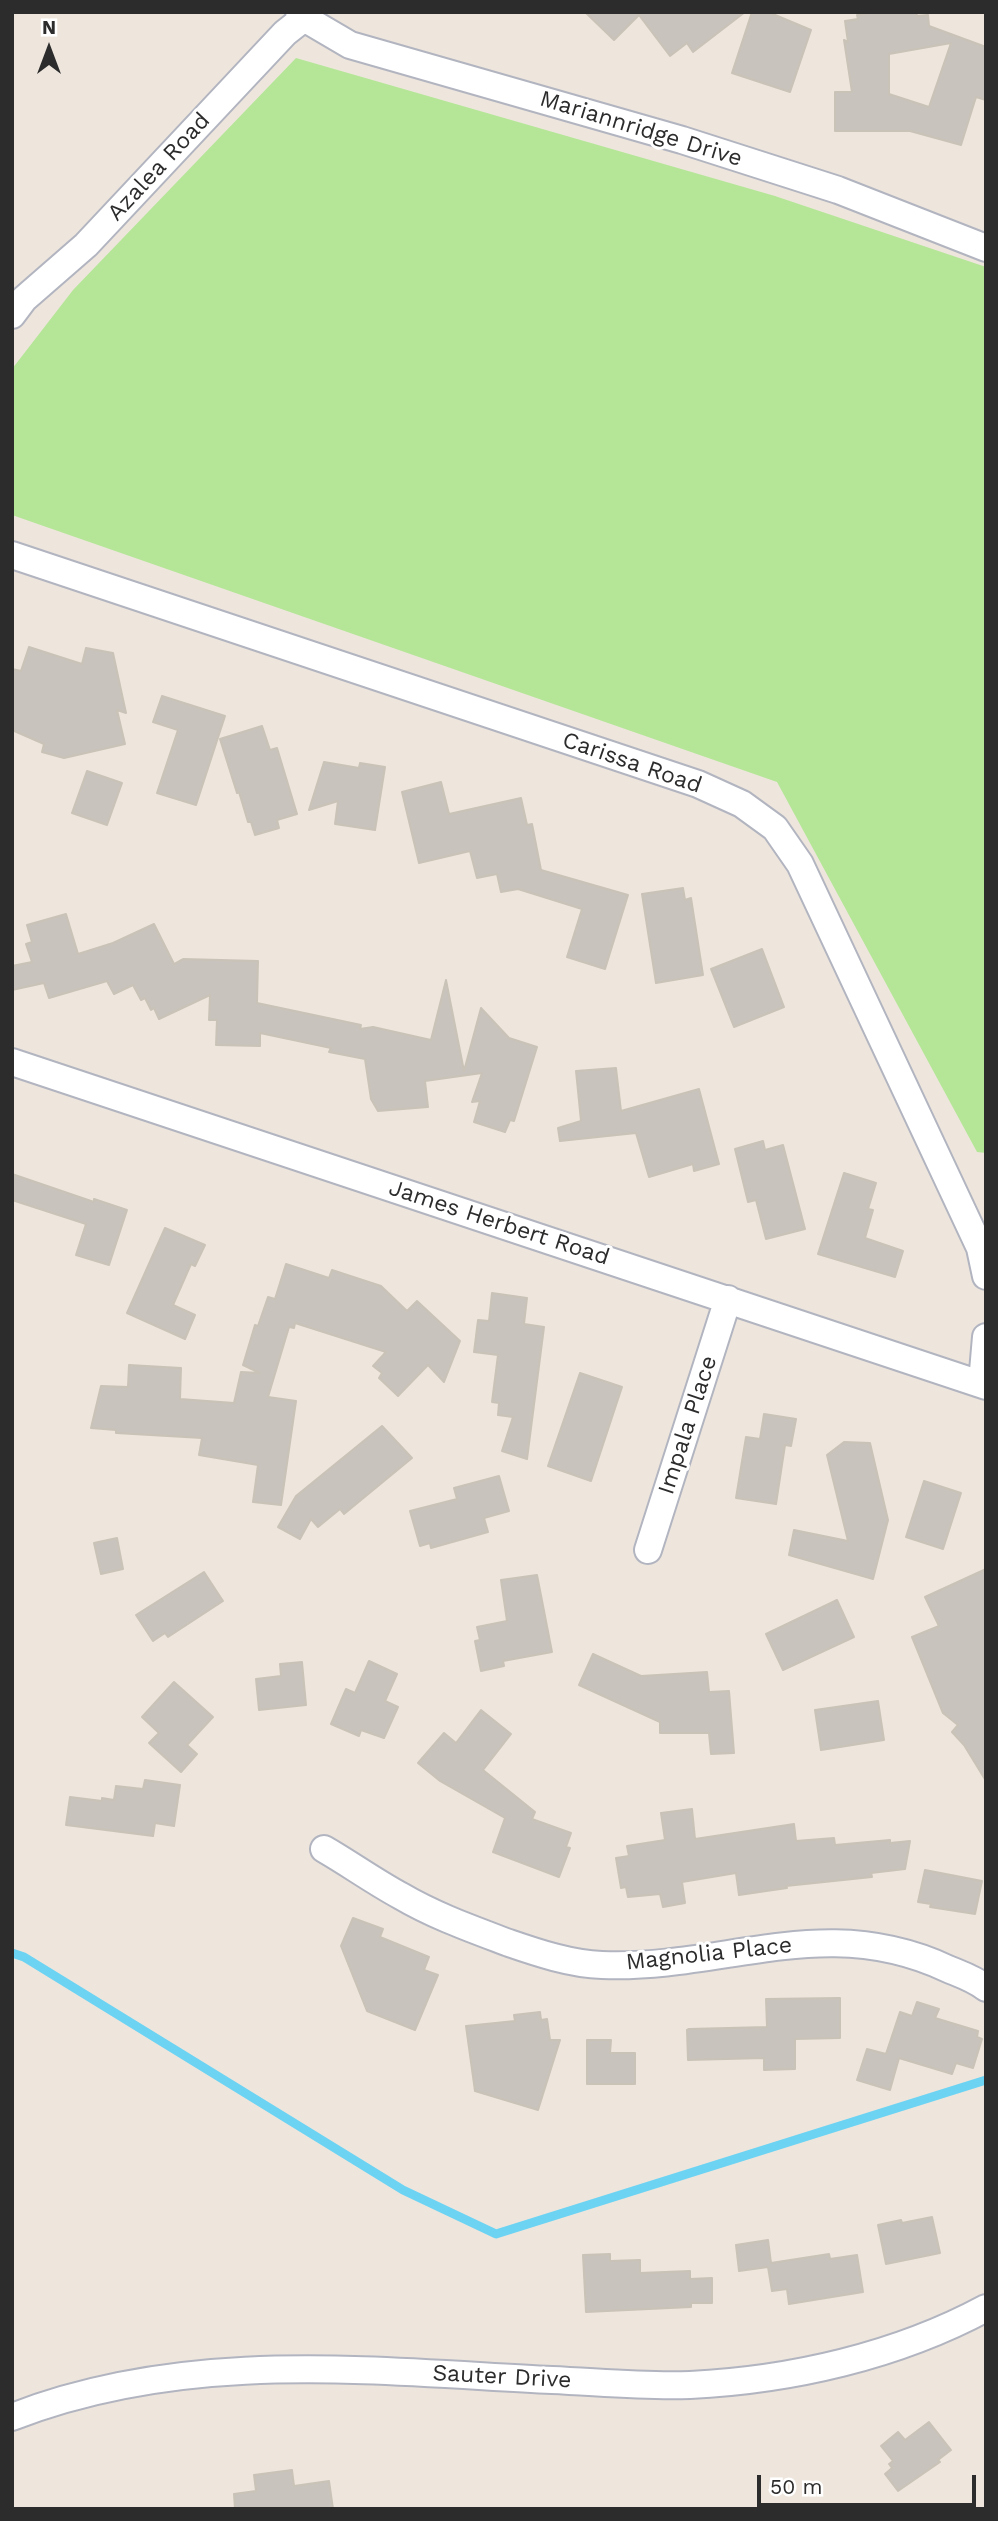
<!DOCTYPE html>
<html>
<head>
<meta charset="utf-8">
<style>
  body { margin:0 }
  #map { position:relative; width:998px; height:2521px; overflow:hidden; background:#eee6dd; font-family:"Work Sans",sans-serif }
  canvas { display:block }
  .frame { position:absolute; inset:0; border:14px solid #2c2c2c; pointer-events:none }
  .north { position:absolute; left:14px; top:14px; width:70px; height:70px; -webkit-text-stroke:5px #fff; paint-order:stroke; rotate:0deg; font-size:19px; font-weight:700; line-height:28px; text-align:center; color:#2c2c2c }
  .north::after { content:''; display:block; margin:auto; width:24px; height:32px; background:#2c2c2c; clip-path:polygon(50% 0,100% 100%,50% 72%,0 100%) }
  .scale { position:absolute; left:757px; top:2475px; width:219px; height:32px; box-sizing:border-box; border:4px solid #2c2c2c; border-top:0; padding-left:9px; font-size:21px; line-height:24px; white-space:nowrap; color:#2c2c2c; -webkit-text-stroke:5px #fff; paint-order:stroke }
</style>
</head>
<body>
<div id="map">
<canvas width="998" height="2521"></canvas>
<div class="frame"></div>
<div class="north">N</div>
<div class="scale">50 m</div>
</div>
<script>
const ctx = document.querySelector('canvas').getContext('2d');
ctx.lineJoin = 'round';
function fill(path, color) { ctx.fillStyle = color; ctx.fill(path, 'evenodd'); }
function trace(path, color, width, dash) { ctx.strokeStyle = color; ctx.lineWidth = width; ctx.lineCap = dash ? 'butt' : 'round'; ctx.setLineDash(dash || []); ctx.stroke(path); }
function label(font, color, halo, rows, align = 'center') {
  ctx.font = font + ' "Work Sans",sans-serif'; ctx.lineWidth = 6; ctx.setLineDash([]); ctx.textBaseline = 'middle'; ctx.strokeStyle = halo; ctx.fillStyle = color; for (const [text, x, y, turn = 0] of rows) {
    ctx.save(); ctx.translate(x, y); ctx.rotate((+turn || 0) * Math.PI / 180); ctx.textAlign = isNaN(turn) ? turn : align; if (halo) ctx.strokeText(text, 0, 0); ctx.fillText(text, 0, 0); ctx.restore();
  }
}
fill(new Path2D(`
  M296 58 775 196 986 267V1153L977 1152 777 782 12 515V369L73 290Z`), '#b5e698');
trace(new Path2D(`
  M12 1953 24 1957 403 2190 496 2234 986 2080`), '#6dd3f3', 9);
const building = new Path2D(`
  M585 12H745L693 52 687 43 670 56 639 15 614 40Z
  M752 12H768L811 30 790 92 732 73Z
  M876 12H916L917 16 928 15 929 26 986 47V100L976 97 961 145 910 131H835V92H852L844 40 848 42 845 21 858 19 857 15ZM951 43 929 107 889 94V54Z
  M29 647 82 664 86 648 113 653 126 713 117 710 125 744 64 758 42 752 44 744 12 730V669L21 671Z
  M162 696 225 716 196 805 157 793 178 730 153 722Z
  M262 726 270 750 277 748 297 814 277 820 279 828 255 835 251 822H248L239 792 237 793 220 739Z
  M324 762 359 768 360 763 385 767 375 830 335 824 338 801 309 810Z
  M87 771 122 783 107 825 72 813Z
  M441 782 449 814 521 798 527 825 532 824 541 870 628 895 605 969 567 957 582 909 518 889 501 892 497 874 477 878 470 851 419 863 402 792Z
  M683 888 685 900 691 898 703 975 656 983 642 894Z
  M66 914 78 954 113 943 154 924 174 964 183 959 258 961 257 1003 361 1025 360 1029 373 1027 431 1040 446 980 464 1071 481 1008 509 1038 537 1047 514 1121 510 1120 505 1132 474 1122 480 1101 472 1102 482 1073 425 1081 428 1107 378 1111 371 1099 365 1059 329 1052 331 1048 260 1033V1046L216 1045 217 1020H209L210 995 159 1019 154 1008 151 1010 145 998 141 1000 133 985 114 994 107 981 49 998 44 983 12 990V966L32 962 26 944 32 942 27 925Z
  M762 949 784 1007 734 1027 711 969Z
  M616 1068 621 1111 699 1089 719 1164 694 1171 693 1164 649 1177 636 1133 560 1141 558 1128 581 1121 576 1071Z
  M763 1141 765 1150 783 1145 805 1229 766 1239 756 1200 748 1202 735 1149Z
  M844 1173 876 1183 868 1209 873 1210 865 1238 903 1251 895 1277 818 1254Z
  M12 1174 94 1202V1199L127 1210 109 1265 76 1255 86 1224 12 1200Z
  M165 1228 205 1245 195 1266 191 1264 173 1305 195 1315 185 1339 127 1313Z
  M286 1264 329 1278 332 1270 381 1286 407 1311 417 1301 460 1341 444 1382 428 1365 398 1396 379 1378 382 1373 373 1366 386 1352 295 1323 294 1328 289 1327 268 1397 296 1401 281 1505 253 1502 258 1465 199 1455 202 1438 116 1433V1430L91 1428 101 1386 128 1387 129 1365 181 1368 180 1399 234 1403 241 1372 260 1373 243 1365 255 1325 258 1326 268 1297 275 1299Z
  M492 1293 527 1298 524 1324 544 1327 527 1459 502 1451 513 1417 498 1415 499 1403 492 1402 498 1355 474 1352 478 1320 489 1321Z
  M580 1373 622 1387 591 1481 548 1466Z
  M764 1414 796 1419 791 1446 785 1445 776 1504 736 1498 746 1437 760 1439Z
  M382 1426 412 1458 344 1514 340 1509 318 1527 311 1519 300 1539 278 1527 296 1496Z
  M844 1442 870 1443 888 1520 873 1579 789 1555 794 1530 848 1541 827 1455Z
  M499 1476 509 1511 484 1518 488 1532 431 1548 430 1543 420 1546 410 1511 457 1499 454 1488Z
  M924 1481 961 1493 943 1549 906 1537Z
  M117 1538 123 1569 101 1574 94 1543Z
  M986 1569V1781L964 1745 952 1732 958 1725 943 1713 912 1637 939 1626 925 1597Z
  M204 1572 223 1601 168 1637 165 1633 153 1641 136 1615Z
  M537 1575 552 1652 503 1661 504 1666 481 1671 475 1641 480 1640 477 1627 507 1621 501 1580Z
  M837 1600 854 1637 783 1670 766 1634Z
  M593 1654 641 1676 707 1672 709 1692 729 1691 734 1753 711 1754 709 1733H660V1722L579 1685Z
  M369 1661 397 1674 385 1701 398 1707 384 1738 361 1730 359 1736 331 1724 346 1689 355 1693Z
  M302 1662 306 1705 259 1710 256 1679 281 1676 280 1664Z
  M174 1682 213 1717 187 1745 197 1754 181 1772 149 1743 159 1733 142 1717Z
  M878 1701 884 1740 821 1750 815 1710Z
  M481 1710 511 1734 483 1770 535 1812 532 1819 571 1833 566 1847 570 1848 559 1877 493 1852 505 1818 440 1781 418 1763 444 1733 456 1743Z
  M145 1780 180 1785 174 1826 155 1823 153 1836 66 1825 70 1797 102 1801V1798L114 1800 116 1786 143 1789Z
  M692 1809 695 1839 794 1824 796 1841 834 1838 835 1845 890 1840V1843L910 1841 905 1869 871 1873 872 1877 786 1886 787 1888 739 1895 736 1873 682 1882 685 1903 663 1907 660 1894 628 1897 626 1887 621 1888 616 1858 629 1856 627 1846 665 1840 661 1813Z
  M925 1870 982 1881 975 1914 930 1907 931 1904 918 1902Z
  M353 1918 383 1929 380 1937 429 1957 424 1970 438 1975 415 2030 367 2011 341 1946Z
  M840 1998V2038L795 2039V2069L764 2070V2058L688 2060 687 2030 689 2029 767 2027 766 1999Z
  M917 2002 939 2009 935 2018 978 2031 977 2037 982 2039 973 2068 956 2063 952 2074 899 2058 890 2090 857 2080 867 2049 886 2054 900 2012 912 2016Z
  M540 2012 541 2020 547 2019 550 2040H560L538 2110 475 2091 466 2026 515 2021 514 2015Z
  M587 2040H611L610 2053H635V2084H587Z
  M932 2217 940 2253 886 2264 878 2225 901 2220 902 2223Z
  M768 2240 771 2263 829 2254 830 2259 857 2255 863 2292 789 2304 787 2289 772 2291 768 2267 739 2271 736 2245Z
  M610 2254V2261L640 2260V2273L690 2271V2279L712 2278V2303H691V2307L586 2312 583 2255Z
  M929 2422 951 2450 938 2460 940 2462 898 2491 885 2474 892 2468 889 2464 893 2461 881 2446 898 2432 905 2440Z
  M292 2470 294 2486 329 2481 333 2509H235L234 2494 256 2491 254 2475Z`);
fill(building, '#c9c3bd');
trace(building, '#c9c2b7', 2);
const street = new Path2D(`
  M299 12 304 18 350 45 682 140 838 190 986 248
  M12 315 24 299 86 245 285 33 304 18
  M12 555 698 784 742 804 775 828 800 864 980 1248 986 1276
  M12 1062 986 1386
  M982 1383 986 1337
  M648 1550 728 1299
  M324 1849C350 1864 375 1882 401 1896 435 1916 472 1929 509 1943 538 1953 571 1964 602 1965 725 1970 825 1911 948 1969 960 1974 975 1979 986 1988
  M12 2417C187 2349 370 2371 552 2380 598 2382 645 2387 690 2385 791 2380 897 2356 986 2308`);
trace(street, '#b2b5c0', 30);
trace(street, '#fff', 26);
label('23px', '#2c2c2c', '#fff', [
  ["Mariannridge Drive",641,129,17],
  ["Azalea Road",159,167,-47],
  ["Carissa Road",632,763,19],
  ["James Herbert Road",499,1223,18],
  ["Impala Place",688,1425,-72],
  ["Magnolia Place",709,1954,-6],
  ["Sauter Drive",502,2377,3]
]);
</script>
</body>
</html>
